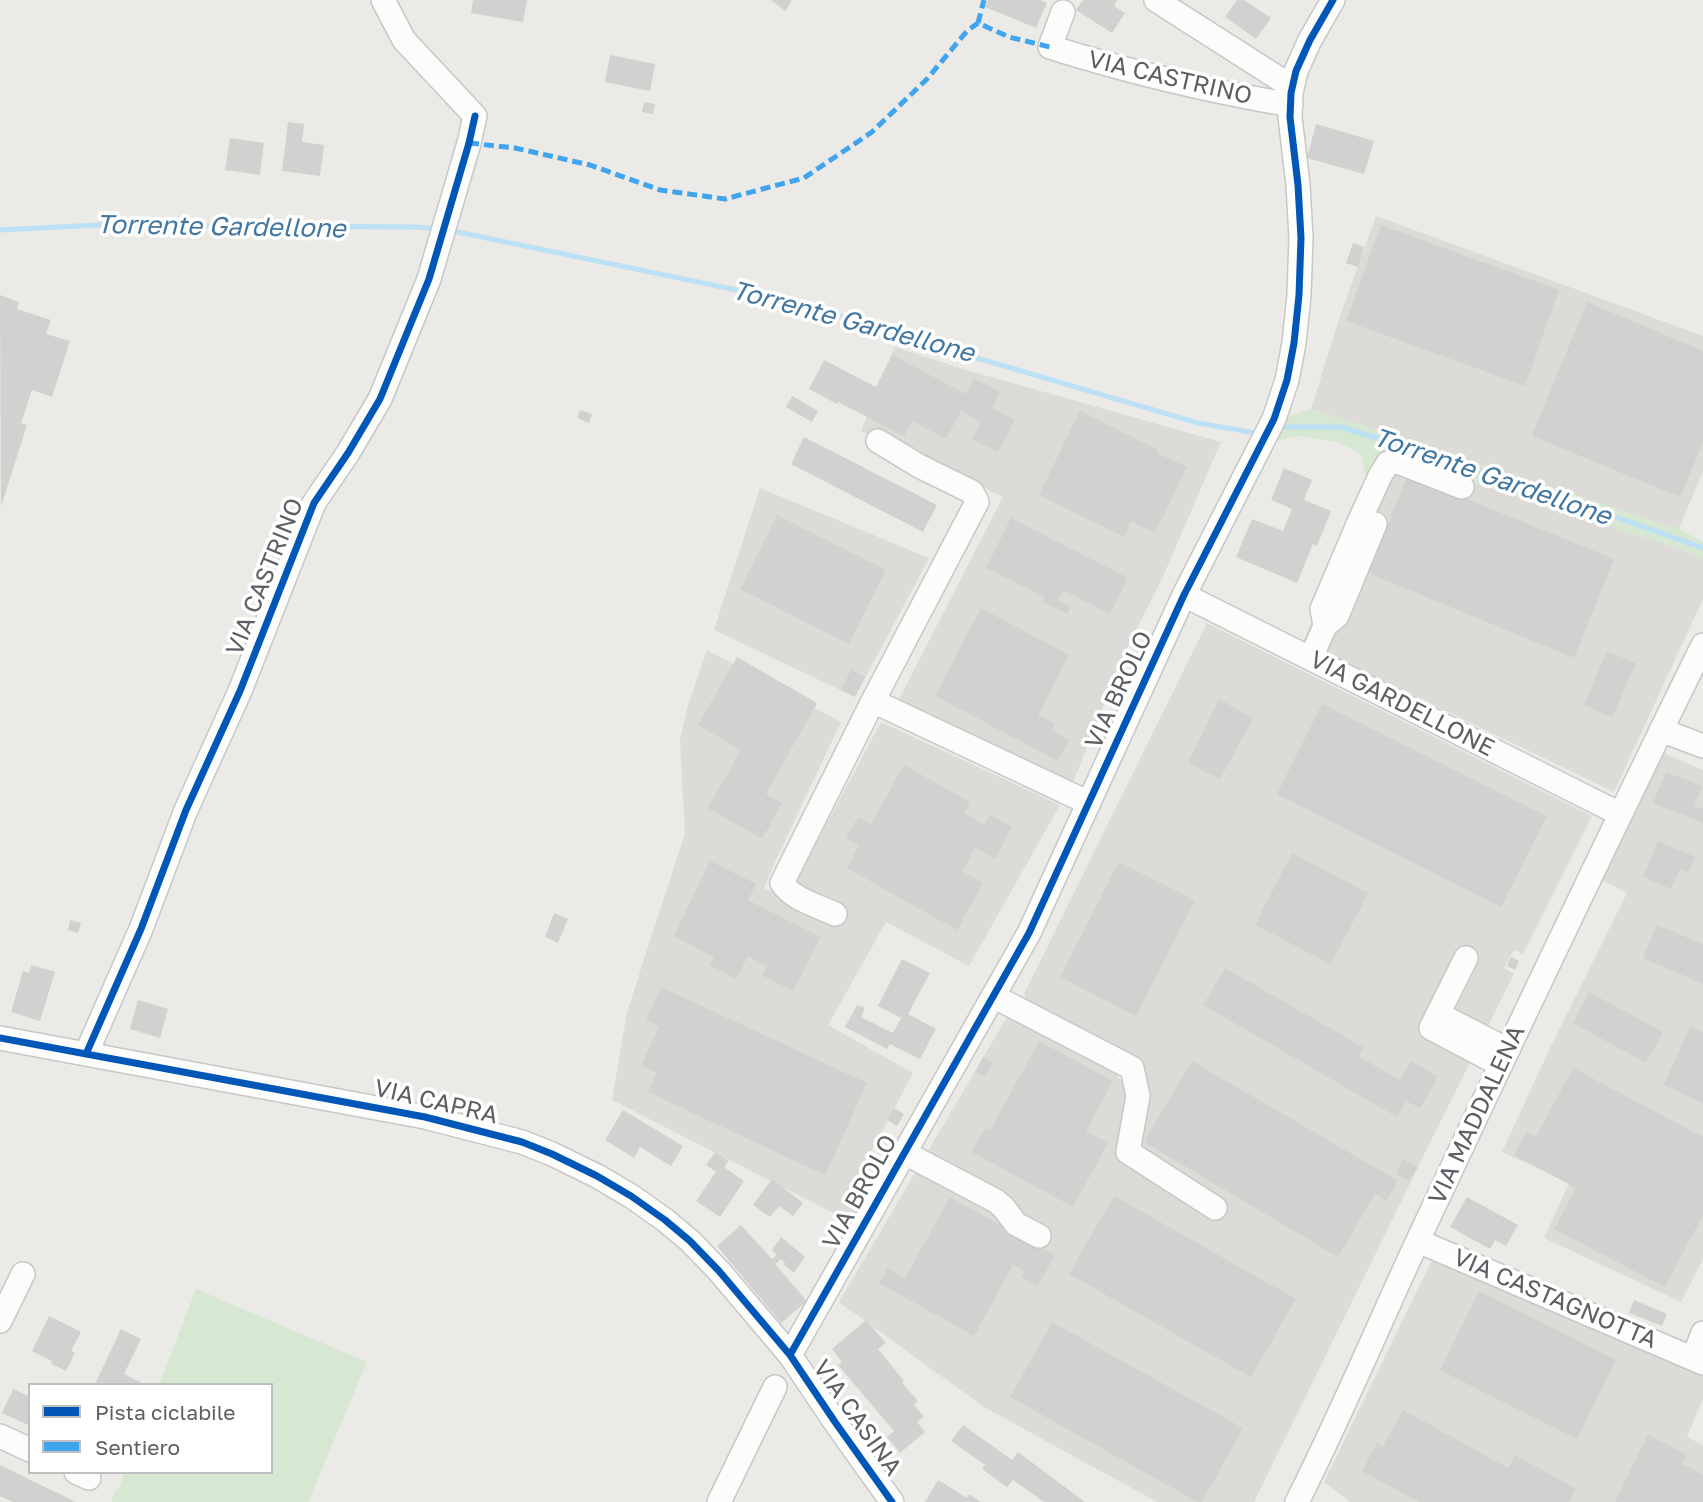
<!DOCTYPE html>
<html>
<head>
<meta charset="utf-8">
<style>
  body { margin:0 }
  #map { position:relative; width:1703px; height:1502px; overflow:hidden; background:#eceae6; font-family:"Golos Text",sans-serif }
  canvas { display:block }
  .legend { position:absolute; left:28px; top:1383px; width:245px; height:91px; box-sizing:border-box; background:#fff; border:2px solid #bebfc1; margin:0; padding:9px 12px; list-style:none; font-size:21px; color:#5c6064 }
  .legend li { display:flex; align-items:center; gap:14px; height:35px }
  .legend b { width:35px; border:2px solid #bebfc1 }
</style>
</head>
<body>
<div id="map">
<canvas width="1703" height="1502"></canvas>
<ul class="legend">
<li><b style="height:9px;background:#0057b8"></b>Pista ciclabile</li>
<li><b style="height:9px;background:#40a5ee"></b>Sentiero</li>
</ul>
</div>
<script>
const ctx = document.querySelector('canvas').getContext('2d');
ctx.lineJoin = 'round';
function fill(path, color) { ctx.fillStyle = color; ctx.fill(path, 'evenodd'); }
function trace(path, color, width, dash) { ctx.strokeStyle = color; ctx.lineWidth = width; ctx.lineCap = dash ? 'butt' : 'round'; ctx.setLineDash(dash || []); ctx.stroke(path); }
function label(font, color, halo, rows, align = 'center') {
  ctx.font = font + ' "Golos Text",sans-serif'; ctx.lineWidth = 7; ctx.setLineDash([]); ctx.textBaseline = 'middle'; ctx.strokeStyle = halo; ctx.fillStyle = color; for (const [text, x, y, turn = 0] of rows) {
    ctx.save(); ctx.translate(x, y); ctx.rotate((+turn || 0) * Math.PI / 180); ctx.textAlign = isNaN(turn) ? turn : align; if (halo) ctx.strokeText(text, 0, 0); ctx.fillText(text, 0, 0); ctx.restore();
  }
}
fill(new Path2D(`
  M1376 216 1703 336V471L1679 529 1311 409 1340 316Z
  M895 347 963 369 1221 442 1161 581 1125 652 1072 785 913 713 899 699 1003 497 923 457 861 431Z
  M1385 454 1672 546 1703 559V599L1614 792 1303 642Z
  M760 488 929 558 855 697 714 630Z
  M1207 623 1592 816 1523 954 1514 950 1504 968 1514 974 1418 1167 1254 1502H1157L984 1407 839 1302 1007 1017 1114 1070 1130 1095 1140 1065 1027 1002 1024 994Z
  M707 650 841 722 773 866 764 888 831 921 794 885 881 722 1060 805 969 966 886 922 828 1025 913 1073 858 1176 873 1185 853 1223 612 1100 627 1012 685 833 680 740 688 705Z
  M1661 752 1703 770V1259L1681 1302 1544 1238 1569 1183 1502 1152 1550 1048 1627 893 1600 879Z
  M1432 1260 1703 1371V1399L1687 1437 1703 1445V1502H1350L1324 1482Z`), '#dddbd7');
fill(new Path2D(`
  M1311 409 1679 529 1703 542V559L1672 546 1385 454 1374 477 1365 474 1361 454 1338 442 1297 436 1271 442 1282 418Z
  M196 1289 367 1362 308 1502H111L116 1489 118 1490 125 1472H271V1385H159Z`), '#d6e7d2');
trace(new Path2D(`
  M0 230 98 225 416 227 438 229
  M448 230 804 304 885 331 1198 423 1256 433
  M1277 427H1341L1504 478 1703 548`), '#bce0f4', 5);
fill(new Path2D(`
  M473 0H527L523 22 471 13Z
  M771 0H790L792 1 785 11Z
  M988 0H1040L1047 3 1036 28 985 7Z
  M1083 0H1117L1114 6 1125 13 1112 33 1076 10Z
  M1237 0H1244L1271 18 1256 39 1225 17Z
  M610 55 655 64 650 91 605 82Z
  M644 102 655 104 653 114 642 112Z
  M288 122 304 124 302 142 324 145 320 176 282 171Z
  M1316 124 1374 141 1364 174 1307 158Z
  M230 138 264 143 260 175 225 170Z
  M1381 225 1559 290 1525 386 1346 321Z
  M1353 243 1364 247 1358 267 1346 263Z
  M0 295 19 302 17 309 51 320 46 334 70 341 52 397 32 390 21 423 27 425 1 507Z
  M1587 302 1703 351V443L1680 497 1532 436Z
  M892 355 966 394 974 378 1000 392 992 408 1015 420 998 452 972 439 981 422 961 411 946 439 912 421 904 436 838 402 837 404 809 389 824 360 876 387Z
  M792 396 818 411 812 422 786 407Z
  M580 410 592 414 589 423 577 418Z
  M1080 411 1159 450 1157 453 1187 467 1155 533 1131 521 1124 537 1039 495Z
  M804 437 937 505 923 532 791 464Z
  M1284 468 1312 480 1304 500 1331 511 1317 546 1313 544 1297 583 1236 557 1252 519 1283 531 1292 509 1271 500Z
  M1408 475 1614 559 1574 658 1368 573Z
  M777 515 886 570 849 644 740 589Z
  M1011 518 1128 578 1110 614 1063 590 1058 600 1071 607 1067 614 1042 602 1045 597 986 568Z
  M981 608 1069 655 1038 715 1055 724 1051 730 1069 740 1058 761 935 696Z
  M1607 651 1636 663 1612 718 1584 705Z
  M737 657 817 703 766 794 782 803 762 839 708 808 741 750 698 725Z
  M851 670 865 677 855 697 841 690Z
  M1219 699 1253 718 1220 779 1188 763Z
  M1322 704 1547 816 1501 907 1277 794Z
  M904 765 970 802 964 813 984 825 990 815 1012 827 995 859 975 848 962 871 983 883 957 930 847 868 859 846 846 838 858 817 871 824Z
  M1666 772 1702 786 1694 806 1703 809V823L1653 803Z
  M1658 841 1695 857 1688 873 1680 869 1671 889 1643 877Z
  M1292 853 1368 893 1331 964 1255 925Z
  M710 861 756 884 748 900 821 937 793 991 762 975 767 966 748 956 736 979 710 965 714 957 674 936Z
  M1119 862 1195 900 1136 1016 1060 977Z
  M554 913 568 919 558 943 545 937Z
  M70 920 81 923 78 933 68 930Z
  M1657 925 1703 944V984L1643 958Z
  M1511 957 1519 961 1515 970 1507 966Z
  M902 959 930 973 908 1014 936 1029 920 1059 890 1044 887 1049 845 1027 857 1005 865 1008 861 1017 893 1033 901 1018 878 1006Z
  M31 965 55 972 40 1021 11 1012 23 971 29 973Z
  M1225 968 1363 1047 1358 1056 1400 1080 1411 1061 1438 1077 1420 1108 1406 1101 1397 1117 1203 1005Z
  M661 987 867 1083 825 1175 648 1092 657 1073 641 1066 659 1026 646 1020Z
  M1589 992 1663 1032 1646 1063 1573 1023Z
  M138 1000 168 1009 160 1038 130 1029Z
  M1690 1026 1703 1032V1103L1664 1085Z
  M1039 1041 1113 1081 1086 1131 1108 1143 1073 1207 972 1152 985 1128 990 1131Z
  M983 1057 993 1062 985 1077 975 1072Z
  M1192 1061 1398 1181 1386 1201 1375 1194 1338 1257 1144 1142Z
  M1573 1068 1703 1137V1215L1665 1287 1554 1229 1576 1188 1514 1155 1527 1132 1536 1137Z
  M894 1108 904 1114 897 1126 887 1120Z
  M623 1110 683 1146 671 1166 640 1147 634 1158 605 1140Z
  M715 1152 729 1161 724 1167 744 1181 720 1217 696 1201 716 1172 706 1165Z
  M1403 1159 1418 1167 1410 1181 1395 1174Z
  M772 1179 803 1203 793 1216 779 1206 770 1217 753 1205Z
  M1114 1196 1296 1299 1251 1377 1069 1274Z
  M950 1197 1055 1255 1038 1286 1022 1277 1025 1272 1013 1265 974 1336 879 1283 888 1268 905 1278Z
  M1467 1197 1518 1225 1506 1246 1495 1240 1490 1249 1450 1227Z
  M741 1225 772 1259 777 1255 772 1250 781 1237 805 1257 794 1273 784 1265 785 1263 781 1259 775 1264 807 1301 781 1323 717 1246Z
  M1479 1291 1616 1360 1577 1439 1440 1370Z
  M1634 1300 1667 1314 1662 1326 1629 1313Z
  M49 1316 81 1332 71 1351 75 1353 66 1371 51 1364 52 1361 32 1351Z
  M866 1320 886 1343 878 1349 904 1381 902 1383 918 1401 914 1405 924 1417 917 1422 925 1432 900 1453 887 1437 894 1431 838 1365 842 1362 832 1349Z
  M1052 1322 1243 1428 1202 1502H1198L1010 1397Z
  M121 1329 141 1339 124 1374 141 1382 139 1385H96L95 1384Z
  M13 1389 30 1397V1426L2 1413Z
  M1403 1410 1508 1468 1515 1455 1576 1489 1569 1502H1419L1362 1471 1377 1443 1383 1446Z
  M963 1425 1012 1460 1018 1452 1085 1502H1044L1013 1480 1007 1487 982 1469 985 1465 951 1441Z
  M1648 1435 1687 1454 1682 1464 1703 1474V1502H1615Z
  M0 1465 76 1502H13L0 1496Z
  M938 1480 967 1498 969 1494 981 1502H925Z`), '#d2d1cf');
const minor = new Path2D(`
  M1156 0 1292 87
  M1063 12 1050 47C1129 72 1209 91 1291 105
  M1184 595 1620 814
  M1325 626 1322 609 1359 522 1380 476 1388 463 1398 462 1462 487
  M1311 658 1325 626 1337 616 1375 524
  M873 701 1089 803
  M1661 730 1703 746
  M835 914C818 906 792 899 782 883L873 701 977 502 972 492 919 466 878 441
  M1466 958 1431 1028 1501 1065
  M993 996 1132 1068 1138 1096 1128 1152 1215 1208
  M1438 1014 1508 1050
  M0 1038 425 1117 522 1142 552 1154 597 1176 631 1196 665 1220 690 1241 719 1271 790 1355 835 1422 892 1502
  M86 1054 141 929 186 810 240 691 314 503 348 453 380 399 429 279 469 143 475 116 404 40 383 0
  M905 1153 996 1201 1004 1208 1016 1224 1039 1236
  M1418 1241 1703 1363
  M0 1321 23 1274
  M790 1355 1029 933 1184 595 1274 419 1287 380 1294 343 1299 295 1301 238 1298 185 1290 117 1291 93 1296 71 1310 40 1333 0
  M1693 1358 1703 1333
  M0 1436 30 1450
  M76 1472 89 1478
  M719 1502 775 1387
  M1297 1502C1341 1415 1378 1326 1419 1238 1512 1040 1606 842 1703 645`);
trace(minor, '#c7c7c7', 26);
trace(minor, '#fcfcfb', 23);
trace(new Path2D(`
  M978 23 984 0
  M469 143 515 148 590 165 660 190 725 199 804 178 872 132 927 79 967 31 978 23 1009 37 1050 47`), '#40a5ee', 5, [10, 5]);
trace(new Path2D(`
  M0 1038 425 1117 522 1142 552 1154 597 1176 631 1196 665 1220 690 1241 719 1271 790 1355 835 1422 892 1502
  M86 1054 141 929 186 810 240 691 314 503 348 453 380 399 429 279 469 143 475 116
  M790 1355 1029 933 1184 595 1274 419 1287 380 1294 343 1299 295 1301 238 1298 185 1290 117 1291 93 1296 71 1310 40 1333 0`), '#0057b8', 7);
label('24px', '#5c6064', '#fff', [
  ["VIA CASTRINO",1170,78,13],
  ["VIA CASTRINO",265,577,-68],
  ["VIA BROLO",1119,690,-65],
  ["VIA GARDELLONE",1402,704,27],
  ["VIA CAPRA",436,1102,13],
  ["VIA MADDALENA",1477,1115,-65],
  ["VIA BROLO",860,1192,-61],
  ["VIA CASTAGNOTTA",1555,1299,23],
  ["VIA CASINA",857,1418,55]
]);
label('italic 26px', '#4277a2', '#fff', [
  ["Torrente Gardellone",221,227,1],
  ["Torrente Gardellone",853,322,15],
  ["Torrente Gardellone",1492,477,19]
]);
</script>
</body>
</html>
